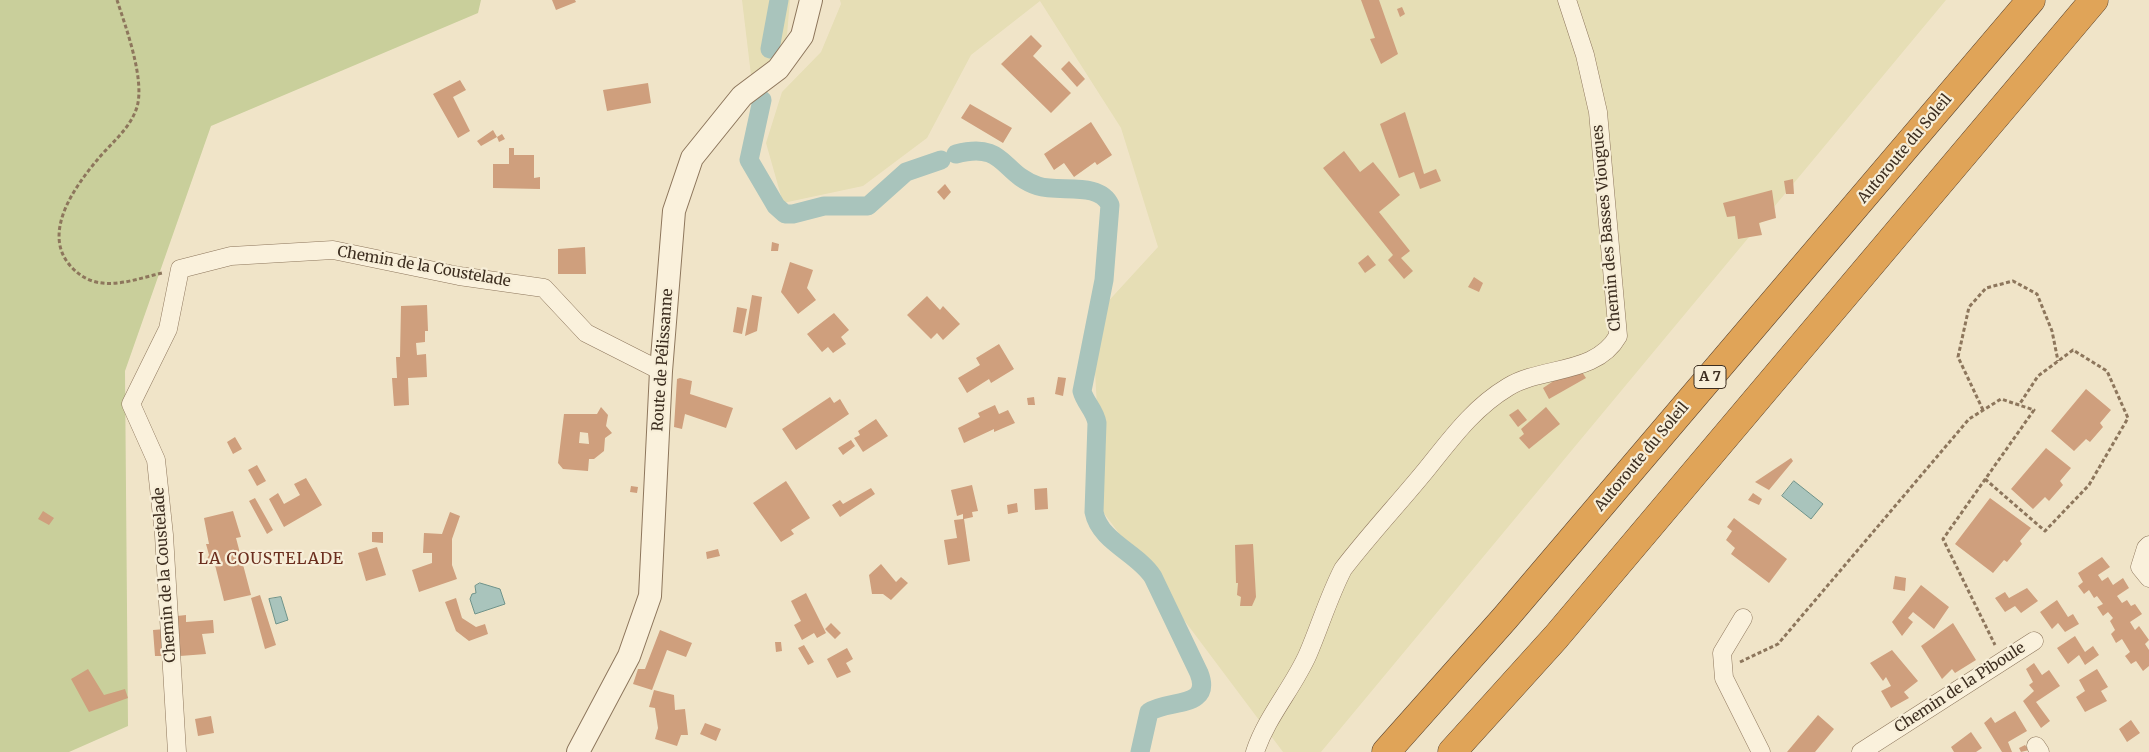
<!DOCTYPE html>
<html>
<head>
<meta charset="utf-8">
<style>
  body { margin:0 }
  canvas { display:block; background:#f0e4c8 }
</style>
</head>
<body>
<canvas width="2149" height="752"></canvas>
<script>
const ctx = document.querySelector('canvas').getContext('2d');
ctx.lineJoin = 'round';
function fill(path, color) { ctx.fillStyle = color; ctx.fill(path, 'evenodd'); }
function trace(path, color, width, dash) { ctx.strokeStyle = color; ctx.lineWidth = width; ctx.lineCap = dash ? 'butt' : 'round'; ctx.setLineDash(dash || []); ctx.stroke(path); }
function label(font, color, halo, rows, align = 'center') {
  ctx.font = font + ' Merriweather,serif'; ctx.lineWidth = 4.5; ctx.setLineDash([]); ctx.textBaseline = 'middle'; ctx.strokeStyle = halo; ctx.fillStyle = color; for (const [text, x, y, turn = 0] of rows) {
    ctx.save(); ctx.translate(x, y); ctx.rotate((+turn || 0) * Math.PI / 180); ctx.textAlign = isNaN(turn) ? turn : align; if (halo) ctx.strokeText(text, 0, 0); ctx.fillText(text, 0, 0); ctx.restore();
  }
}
fill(new Path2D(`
  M742 0H790L787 35 779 53 751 75Z
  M840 0H1946L1321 752H1283L1103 512 1092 319 1158 247 1121 128 1040 1 971 55 927 138 863 186 783 203 766 143 782 92 821 52 841 4Z`), '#e6deb5');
fill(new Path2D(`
  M0 0H481L478 13 211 126 125 371 128 726 69 752H0Z`), '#c9cf9b');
const water = new Path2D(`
  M1794 481 1823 504 1811 519 1782 496Z
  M480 583 500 589 505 604 475 614 470 599 472 594 476 593 475 586Z
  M281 597 288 620 276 624 269 599Z`);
fill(water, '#a9c4bc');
trace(water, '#6f938a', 1);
trace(new Path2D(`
  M770 49 779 0
  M762 100 749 160 776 206 785 214H793L824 206H868L906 172 941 160
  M956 154C1006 141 1001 174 1038 186 1060 193 1099 181 1110 205L1104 280 1082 391C1085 403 1095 410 1097 423L1094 512C1100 542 1138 553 1153 577L1199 673C1213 709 1168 699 1149 712L1140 752`), '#a9c4bc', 19);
fill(new Path2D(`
  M552 0H575L576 2 556 10Z
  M1361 0H1379L1398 54 1381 64 1370 39 1375 38Z
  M1402 7 1405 14 1400 17 1397 9Z
  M1031 35 1042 46 1033 56 1071 93 1051 113 1001 64Z
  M1069 61 1085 79 1077 87 1061 69Z
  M460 80 466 90 453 97 470 131 458 138 433 94Z
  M648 83 651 103 607 111 603 90Z
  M970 104 1012 128 1003 143 961 118Z
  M1405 112 1424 174 1436 169 1441 181 1420 189 1414 172 1399 178 1380 124Z
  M1091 122 1112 155 1097 165 1095 162 1074 177 1064 163 1054 170 1044 154Z
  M493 130 497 137 502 134 505 139 499 142 497 137 481 146 477 141Z
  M509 148H514V155H534V178L540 177V189L493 188V164H509Z
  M1344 151 1360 172 1373 162 1400 195 1379 212 1410 251 1401 258 1413 271 1404 279 1388 260 1393 255 1323 168Z
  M1793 179 1794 194H1786L1784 181Z
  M945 184 951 192 944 200 937 192Z
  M1772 190 1776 218 1759 223 1762 235 1738 239 1735 216 1727 217 1723 203Z
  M772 242 779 244 778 251H771Z
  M585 247 586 274H558V249Z
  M1368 255 1376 265 1365 273 1358 263Z
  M790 262 813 270 807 288 816 300 798 314 781 292Z
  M1474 277 1483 283 1479 292 1468 287Z
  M752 295 762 297 757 331 745 336Z
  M927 296 940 310 943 306 960 324 943 340 937 333 931 339 907 315Z
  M427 305 428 331H425V342L416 343 417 355 426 354 427 377 408 378 409 405 394 406 392 378H397L396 357H400L401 306Z
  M737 307 747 309 742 334 733 332Z
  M834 313 849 330 841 337 846 344 833 353 828 347 822 352 807 334Z
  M999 344 1014 369 991 383 989 379 967 393 958 378 980 365 976 358Z
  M1580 369 1586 378 1549 399 1543 388 1564 374Z
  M1058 377 1066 378 1063 396 1055 394Z
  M680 378 692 381 690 394 733 408 726 428 685 414 682 429 674 427 677 379Z
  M2086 389 2111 410 2100 423 2103 427 2090 442 2086 439 2074 451 2051 431Z
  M830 397 834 403 840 399 849 414 796 450 782 429Z
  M1034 397 1035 405H1028L1027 398Z
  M995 405 999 414 1008 410 1015 423 994 432V429L964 443 958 428 980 417 978 413Z
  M601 407 608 415 606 426 612 433 605 438 604 451 594 459H589L588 471 563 469 558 463 564 414H597ZM580 432 588 433 589 444 579 443Z
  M1546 407 1560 424 1529 449 1519 438 1524 434 1521 429Z
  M1518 409 1527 420 1518 427 1509 415Z
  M876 419 888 436 863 452 854 438 860 435 858 431Z
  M235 437 242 449 233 454 227 442Z
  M851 440 855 446 843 455 838 448Z
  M2046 448 2071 468 2060 481 2063 485 2049 501 2045 497 2033 509 2011 489Z
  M1791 458 1793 461 1769 490 1755 482Z
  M257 465 266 481 257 486 248 470Z
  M306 478 322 505 284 527 269 499 278 493 284 504 300 495 294 484Z
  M786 481 810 518 791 530 794 534 781 542 753 503Z
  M972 485 978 511 972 512 973 517 964 519 970 561 948 565 944 540 957 538 954 520 963 519V514L957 516 951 490Z
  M631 486 638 487 637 493 630 492Z
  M871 488 875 494 840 517 832 505 840 500 843 504Z
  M1047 488 1048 509 1035 510 1034 489Z
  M1753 493 1762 499 1759 505 1748 500Z
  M255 498 273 530 267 534 249 501Z
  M1990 498 2031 528 2020 541 2022 544 2007 562 2004 560 1993 573 1955 544Z
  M1017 503 1018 512 1008 514 1007 505Z
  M43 511 54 518 49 525 38 519Z
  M233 511 241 537 236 538 251 595 224 601 214 561 209 563 207 559 209 555 206 544H209L204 518Z
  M450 512 460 516 452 539V565L457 579 419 592 412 570 432 563V553H423L424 533 442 534Z
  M1734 518 1787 559 1769 583 1731 554 1735 548 1726 540 1732 531 1727 527Z
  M372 532H383V543L372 542Z
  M1253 544 1256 597 1252 606H1240L1241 597 1237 595 1238 583H1236L1235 545Z
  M377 547 386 575 366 581 358 553Z
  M718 549 720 556 707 559 706 552Z
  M2102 557 2110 567 2098 575 2102 581 2108 577 2113 585 2123 578 2129 588 2117 596 2122 603 2127 600 2131 606 2135 604 2142 614 2130 622 2135 630 2139 626 2149 640 2145 644 2149 650V666L2143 671 2136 661 2131 664 2125 656 2130 652 2122 639 2116 643 2111 634 2115 630 2110 621 2113 618 2108 612 2103 616 2097 607 2103 604 2097 596 2094 598 2089 590 2084 594 2078 586 2083 582 2078 573Z
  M881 564 896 582 901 577 908 583 891 600 883 594H872L869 575Z
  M1895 576 1906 578 1905 591 1893 589Z
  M1921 585 1949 607 1934 629 1913 612 1908 618 1913 622 1902 636 1892 622Z
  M2027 588 2038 601 2021 613 2015 606 2005 612 1995 598 2005 592 2009 598Z
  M806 593 826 633 817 638 814 633 802 640 794 625 801 621 791 601Z
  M260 595 276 645 265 649 251 598Z
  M456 598 462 618 476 627 485 624 488 634 469 641 456 631 445 602Z
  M2057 600 2068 617 2073 614 2079 624 2065 632 2058 623 2052 629 2040 612Z
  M186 615V622L213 620 214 633 202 634 206 654 180 656 177 616Z
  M831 623 841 633 835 639 825 629Z
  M1953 623 1976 660 1955 673 1952 669 1942 679 1921 646Z
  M165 629 167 656H155L153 630Z
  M660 630 692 643 686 657 667 650 652 690 633 684 638 669H645Z
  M2075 636 2085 652 2093 646 2099 655 2085 665 2079 655 2068 664 2057 648Z
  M775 642H781L782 651 776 652Z
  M804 645 814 662 808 665 798 648Z
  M847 648 853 659 846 663 851 672 837 678 827 659Z
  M1892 650 1918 681 1904 692 1909 698 1891 708 1881 691 1891 686 1886 677 1883 681 1870 663Z
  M2034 663 2042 675 2049 670 2060 686 2036 702 2050 721 2041 728 2023 701 2034 691 2029 685 2033 682 2026 669Z
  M88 669 104 695 125 689 128 698 89 712 71 679Z
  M2097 669 2108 687 2101 691 2107 701 2085 712 2076 697 2085 691 2079 680Z
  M654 690 674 695 675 710 685 709 688 735H681L677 746 655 739 658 728 655 708 649 707Z
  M2015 711 2027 731 2008 742 2012 752H2002L1984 723 1991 717 1995 723Z
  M1818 715 1834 729 1815 752H1787Z
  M211 716 214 733 198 736 195 719Z
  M2131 720 2140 733 2127 742 2119 729Z
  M705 723 721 729 716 741 700 734Z
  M1971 732 1982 748 1976 752H1954L1951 747Z
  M2025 745 2029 750 2021 752 2019 748Z`), '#cf9f7d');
const minor = new Path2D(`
  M2149 545 2146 548 2140 567 2149 578
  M1743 618 1722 653 1724 678 1761 752
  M2036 746 2040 752
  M177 752 164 535 156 460 131 404 168 329 180 269 231 256 333 250 459 276 544 288 586 333 661 371
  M1255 752C1267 716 1293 688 1308 654 1320 626 1329 596 1343 569 1369 535 1399 503 1426 470 1451 439 1473 408 1508 387 1542 366 1596 375 1618 336L1598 112 1585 55 1567 0
  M1861 752 2034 641`);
const tertiary = new Path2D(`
  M578 752 629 656 650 596 661 371 674 211 692 158 742 96 778 69 802 36 811 0`);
const motorway = new Path2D(`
  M1386 752 1505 618 2031 0
  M1452 752 1556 637 2094 0`);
trace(minor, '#8d765c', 19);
trace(tertiary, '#8d765c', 24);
trace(motorway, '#5b4430', 29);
trace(new Path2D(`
  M117 0C126 28 145 79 137 107 130 129 112 142 98 159 76 185 43 230 68 263 94 296 128 281 162 273
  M1983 410 1958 357 1969 307 1986 288 2013 281 2037 294 2052 331 2058 361
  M1985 479 2045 531 2089 485 2128 418 2107 371 2073 350 2038 376 2019 405
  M1740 662 1778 644 1969 419 2001 399 2034 410 1943 539 1995 645`), '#8d765c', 3, [4, 2.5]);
trace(minor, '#faf1dc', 18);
trace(tertiary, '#faf1dc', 22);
trace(motorway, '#e0a458', 28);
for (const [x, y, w] of [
  [1710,377,32]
]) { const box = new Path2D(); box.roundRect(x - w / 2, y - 11.5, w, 23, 4); ctx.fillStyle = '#f7eed8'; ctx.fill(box); trace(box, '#3d2e20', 1); }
label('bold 14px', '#3d2e20', null, [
  ["A 7",1710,377]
]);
label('15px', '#3d2e20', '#f7eed8', [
  ["Autoroute du Soleil",1905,149,-50],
  ["Chemin des Basses Viougues",1607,228,-95],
  ["Chemin de la Coustelade",424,267,10],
  ["Route de Pélissanne",663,360,-86],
  ["Autoroute du Soleil",1642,457,-50],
  ["Chemin de la Coustelade",165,575,-94],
  ["Chemin de la Piboule",1960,688,-33]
]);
ctx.letterSpacing = '1px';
label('16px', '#6b2e1e', '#f7eed8', [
  ["LA COUSTELADE",271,559]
]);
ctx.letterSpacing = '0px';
</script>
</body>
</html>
